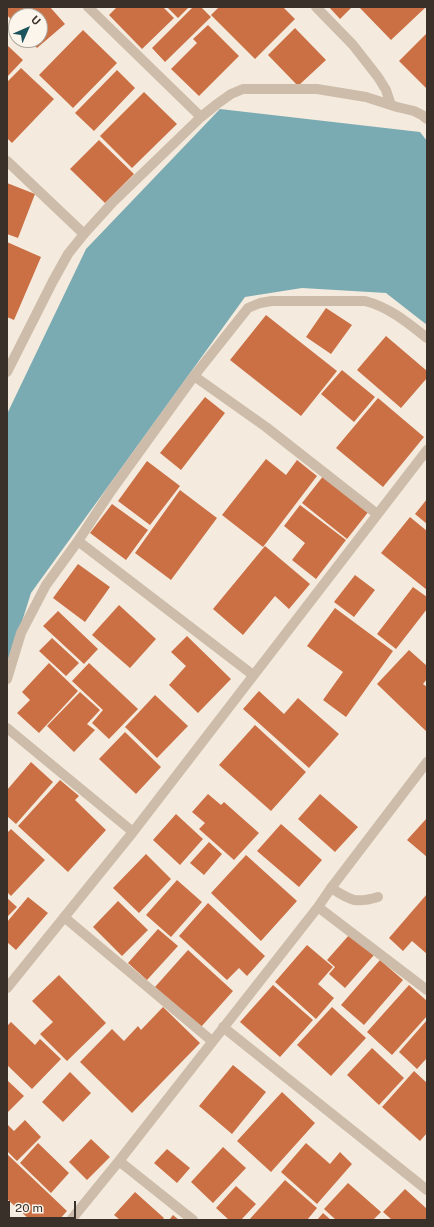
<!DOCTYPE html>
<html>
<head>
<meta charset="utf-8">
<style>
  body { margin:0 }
  #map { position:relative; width:434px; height:1227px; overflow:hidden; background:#f4ebde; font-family:"Public Sans",sans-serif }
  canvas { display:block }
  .frame { position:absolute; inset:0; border:8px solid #393029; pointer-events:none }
  .north { position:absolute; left:8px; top:8px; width:40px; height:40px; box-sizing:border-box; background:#fbf5eb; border:1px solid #ada69d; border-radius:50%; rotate:45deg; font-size:11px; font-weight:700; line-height:16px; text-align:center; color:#393029 }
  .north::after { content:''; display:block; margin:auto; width:14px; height:18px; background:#1c545d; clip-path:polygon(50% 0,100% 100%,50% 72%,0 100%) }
  .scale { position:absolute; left:8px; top:1201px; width:68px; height:18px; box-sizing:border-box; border:2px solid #393029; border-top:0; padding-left:5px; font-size:12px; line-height:14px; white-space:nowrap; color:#393029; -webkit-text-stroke:3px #fbf5eb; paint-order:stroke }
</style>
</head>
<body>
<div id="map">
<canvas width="434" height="1227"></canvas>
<div class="frame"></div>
<div class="north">U</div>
<div class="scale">20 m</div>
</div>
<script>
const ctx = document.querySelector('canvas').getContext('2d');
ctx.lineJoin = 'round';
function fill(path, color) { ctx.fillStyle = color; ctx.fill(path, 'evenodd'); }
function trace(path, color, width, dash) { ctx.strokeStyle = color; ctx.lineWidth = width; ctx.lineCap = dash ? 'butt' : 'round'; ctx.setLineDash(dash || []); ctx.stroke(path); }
fill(new Path2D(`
  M220 109 420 132 427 141V325L386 293 302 288 245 297 31 593 7 669V414L86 249Z`), '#7babb2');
fill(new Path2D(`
  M7 7H50L65 24 37 48 30 40H40V16H16V25L7 15Z
  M117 7H163L174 18 142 49 109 15Z
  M167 7H189L178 18Z
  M193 7H201L211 17 165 62 152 48Z
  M219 7H283L295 19 255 59 211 15Z
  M329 7H352L340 19Z
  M359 7H426L391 40Z
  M208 25 239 56 199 96 171 69 197 43 193 39Z
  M295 28 326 60 298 86 268 55Z
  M83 30 117 63 73 108 39 75Z
  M427 33V89L399 61Z
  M7 45 23 60 7 77Z
  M21 68 54 99 12 143 7 138V82Z
  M117 70 135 88 94 131 75 113Z
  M144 92 177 124 132 168 100 136Z
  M99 140 134 174 105 203 70 169Z
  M7 183 35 194 18 238 7 234Z
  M7 242 41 257 14 320 7 317Z
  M326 308 352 325 331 354 306 337Z
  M266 315 337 371 301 416 230 360Z
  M386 336 427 371V378L401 408 357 370Z
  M342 370 375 397 354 422 321 394Z
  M205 397 225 413 181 470 160 453Z
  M378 398 424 437 383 487 336 448Z
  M266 459 286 475 297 460 317 476 263 547 222 515Z
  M147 461 180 486 150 525 118 501Z
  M324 475 369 511 347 539 302 503Z
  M180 490 217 518 171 580 135 553Z
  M427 499V524L415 514Z
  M112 504 148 530 126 560 90 533Z
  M300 505 346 540 316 579 292 560 305 543 284 526Z
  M410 517 427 531V590L381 553Z
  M265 546 310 584 289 609 275 596 243 635 213 609Z
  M78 564 110 587 85 622 53 598Z
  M355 575 375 590 354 617 334 602Z
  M413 587 427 597V609L396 649 377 634Z
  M119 605 156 639 130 668 92 635Z
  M335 608 393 651 346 717 323 700 343 672 307 646Z
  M58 611 98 649 84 664 43 626Z
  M187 636 231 679 198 713 169 685 186 666 171 652Z
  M52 638 79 663 66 676 39 651Z
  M409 650 427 666V679L423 684 427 687V732L377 684Z
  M49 663 78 691 39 733 17 713 30 700 22 692Z
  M89 663 138 709 109 739 92 723 103 710 72 681Z
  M259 691 284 714 298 698 339 734 309 768 243 709Z
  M80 692 100 710 87 724 95 730 74 752 47 726Z
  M155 695 188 726 157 758 125 727Z
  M255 725 306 772 271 811 219 765Z
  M125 732 161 767 136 794 99 759Z
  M31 762 53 782 16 824 7 816V790Z
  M60 780 79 796 75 800 106 830 68 872 18 826Z
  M208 794 221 805 224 802 259 833 234 860 199 829 205 823 192 812Z
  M320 794 358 827 335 852 298 819Z
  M176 814 203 839 180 865 153 840Z
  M427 818V857L407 840Z
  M281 824 322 860 299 887 257 851Z
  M11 829 45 860 11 896 7 892V833Z
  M209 842 222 854 204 875 190 863Z
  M146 854 171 879 139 913 113 888Z
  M246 855 297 901 261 941 211 893Z
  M177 880 202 902 171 937 146 915Z
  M427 894V954L412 941 403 951 389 938Z
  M28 897 48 913 16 950 7 942V922Z
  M7 898 17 907 7 917Z
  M118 901 148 930 122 956 93 927Z
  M208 903 265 956 247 976 239 968 227 980 179 936Z
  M158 929 178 946 147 980 128 963Z
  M350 934 374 955 345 988 329 974 335 967 327 960Z
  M307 945 333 967 318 984 334 998 316 1019 275 982Z
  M188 950 233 991 201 1027 155 987Z
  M380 960 403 980 364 1025 341 1005Z
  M59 975 106 1023 67 1061 40 1034 53 1022 32 1001Z
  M273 985 313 1020 280 1057 240 1022Z
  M409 985 427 1001V1016L392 1055 367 1032Z
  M163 1007 200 1043 132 1113 80 1062 112 1029 124 1041 138 1026 141 1030Z
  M332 1007 366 1038 331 1076 297 1045Z
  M427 1020V1058L417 1069 399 1052Z
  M11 1022 35 1045 40 1039 61 1059 32 1089 7 1065V1026Z
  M372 1048 404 1078 379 1105 347 1075Z
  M233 1065 266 1092 232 1134 199 1106Z
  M414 1071 427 1083V1133L420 1141 382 1107Z
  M70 1072 91 1093 63 1122 42 1102Z
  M7 1080 24 1096 7 1113Z
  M282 1092 315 1123 271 1172 237 1141Z
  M25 1120 41 1137 17 1161 7 1151V1124L14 1131Z
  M91 1139 110 1157 87 1180 69 1162Z
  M38 1143 69 1173 51 1193 20 1163Z
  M306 1143 330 1164 340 1152 352 1164 317 1204 281 1172Z
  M223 1147 246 1168 213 1203 191 1182Z
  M167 1149 190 1168 177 1183 154 1163Z
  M7 1154 67 1211 59 1220H30L7 1199Z
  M285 1180 317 1208 307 1220H249Z
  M348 1183 381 1212 373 1220H336L324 1209Z
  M236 1186 256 1204 241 1220H229L216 1208Z
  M405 1189 427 1209V1220H392L383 1212Z
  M135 1192 164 1218 162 1220H120L114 1215Z
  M323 1213 331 1220H317Z
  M173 1215 179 1220H169Z`), '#cb7045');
trace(new Path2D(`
  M331 888C350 900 355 904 378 897`), '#cdbca9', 10);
trace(new Path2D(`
  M88 7 201 117
  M316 7 353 45 378 77 386 90 391 105
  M7 161 84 234
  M7 372 53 281 68 254 84 234 113 202 201 117 217 104 231 94 243 89H317L366 97 397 107 414 111 422 115 427 119
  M194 376 266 427 377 514
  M78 541 253 675
  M7 679 21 633 46 585 78 541 111 491 194 376 248 308 260 303 272 301H365C389 307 408 323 427 338
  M7 728 133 832
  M318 907 427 990
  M64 917 212 1041
  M7 988 133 832 427 450
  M223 1027 427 1190
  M119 1161 193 1220
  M71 1220 119 1161 318 907 331 888 427 762`), '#cdbca9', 10);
</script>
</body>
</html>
